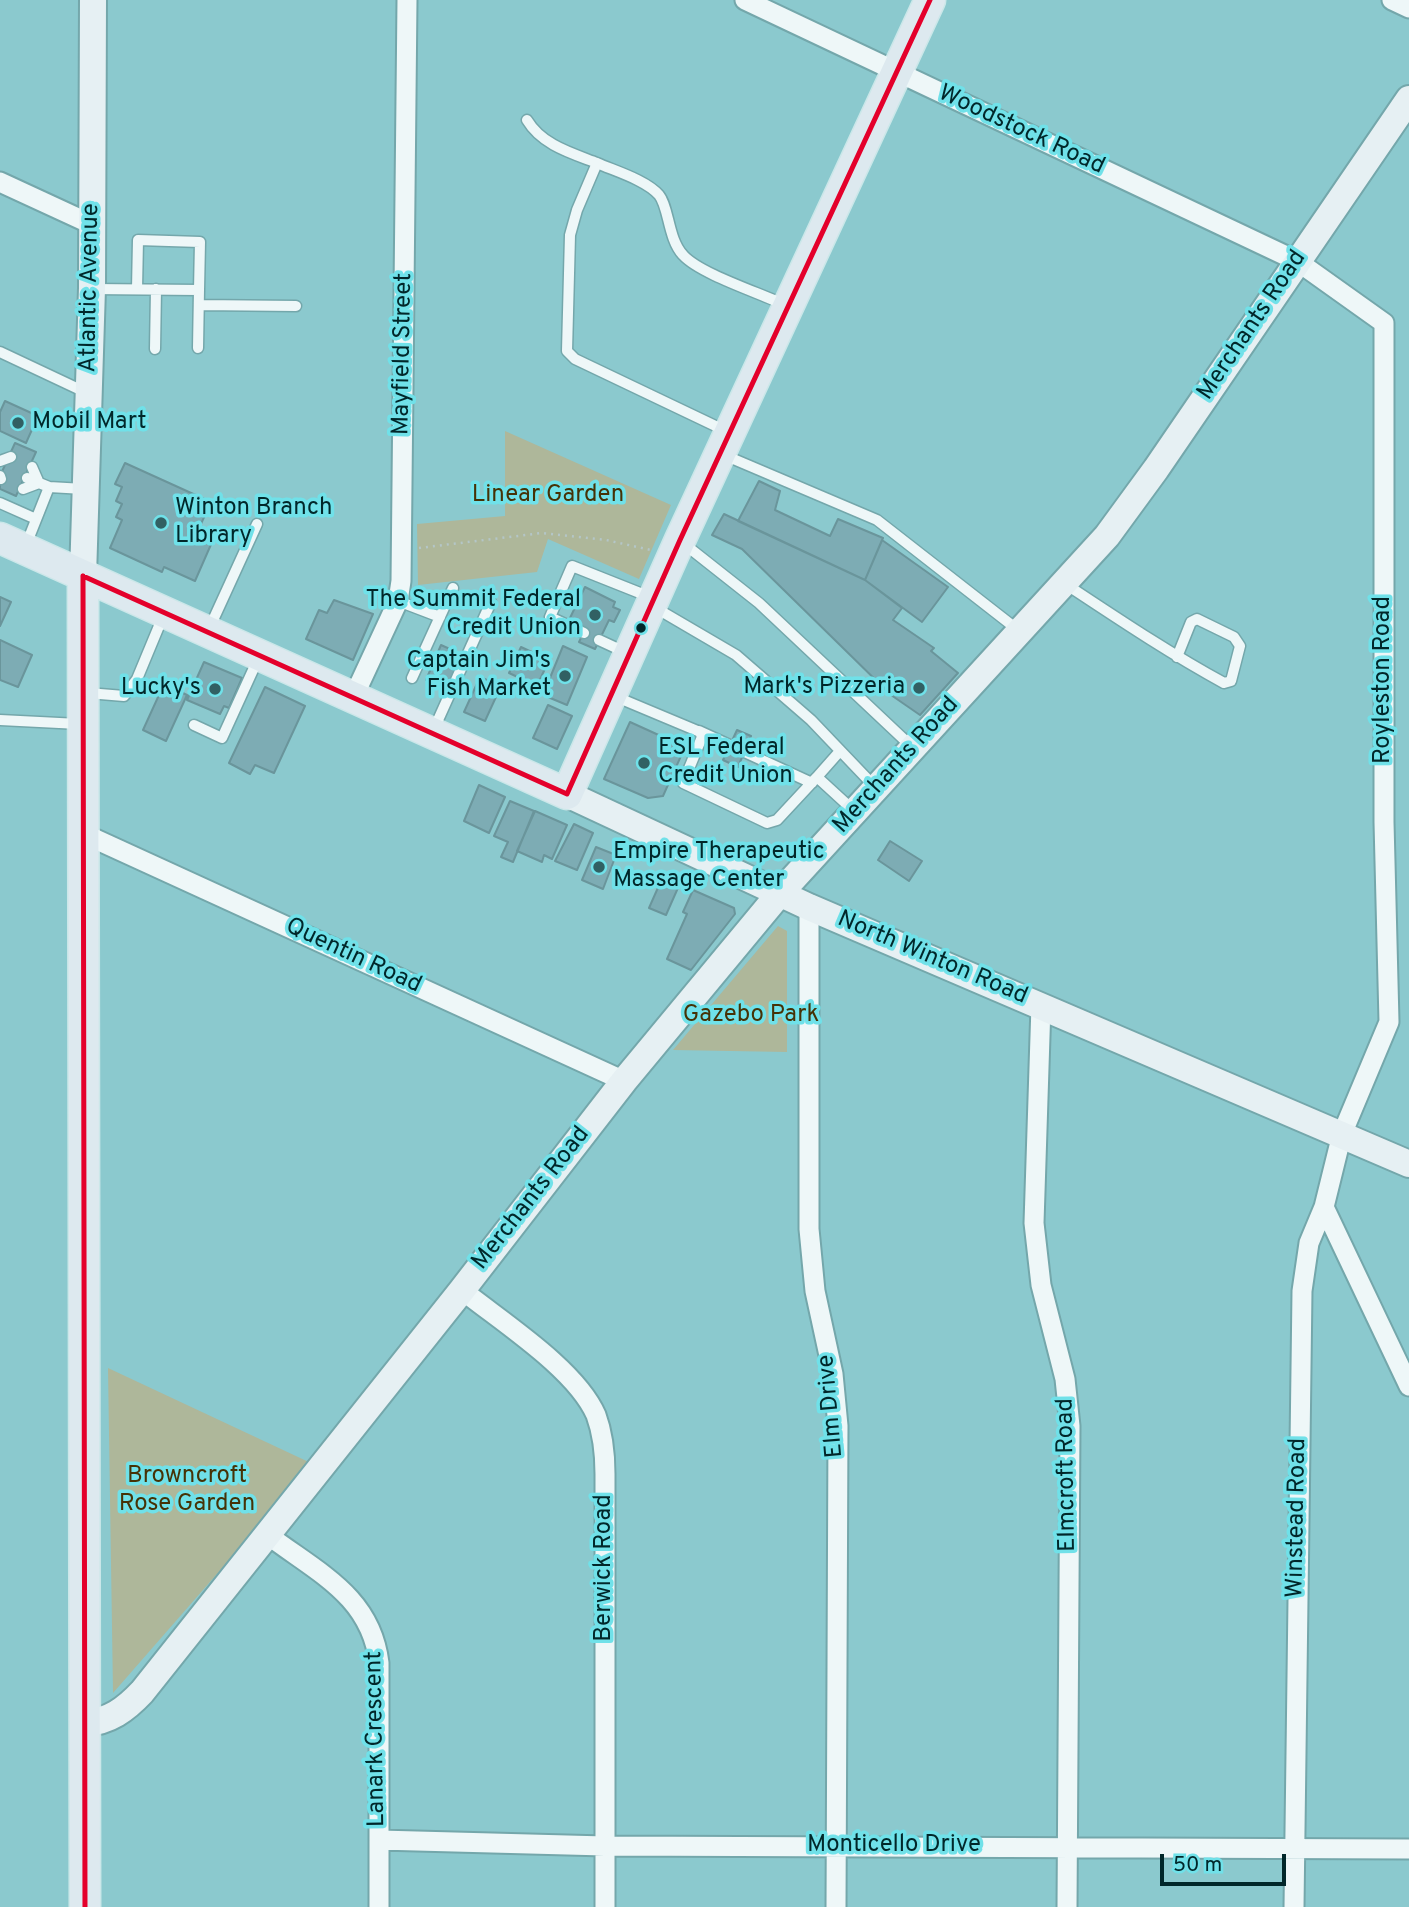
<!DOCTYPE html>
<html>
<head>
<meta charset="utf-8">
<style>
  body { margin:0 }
  #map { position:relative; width:1409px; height:1907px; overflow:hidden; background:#8bc9ce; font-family:Overpass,sans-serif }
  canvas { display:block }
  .scale { position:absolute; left:1160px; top:1854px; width:126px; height:32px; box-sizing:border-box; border:4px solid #01272a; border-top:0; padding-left:9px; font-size:21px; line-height:24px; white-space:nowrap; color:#01272a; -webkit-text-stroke:5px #70e1e9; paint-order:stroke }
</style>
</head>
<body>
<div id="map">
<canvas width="1409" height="1907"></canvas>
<div class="scale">50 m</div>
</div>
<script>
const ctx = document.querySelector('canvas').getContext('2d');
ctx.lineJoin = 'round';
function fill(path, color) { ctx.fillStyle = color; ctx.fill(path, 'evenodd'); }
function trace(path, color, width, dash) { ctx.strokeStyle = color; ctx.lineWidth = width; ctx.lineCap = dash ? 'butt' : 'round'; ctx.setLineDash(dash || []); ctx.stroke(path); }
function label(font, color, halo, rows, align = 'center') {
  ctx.font = font + ' Overpass,sans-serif'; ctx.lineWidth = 7; ctx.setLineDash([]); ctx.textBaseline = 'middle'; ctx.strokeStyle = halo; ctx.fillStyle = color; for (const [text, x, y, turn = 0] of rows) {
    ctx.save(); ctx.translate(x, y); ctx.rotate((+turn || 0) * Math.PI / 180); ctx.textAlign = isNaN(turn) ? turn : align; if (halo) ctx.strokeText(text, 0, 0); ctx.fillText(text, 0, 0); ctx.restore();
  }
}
fill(new Path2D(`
  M505 431 671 505 639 579 548 539 537 572 418 585 417 524 505 516Z
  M778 926 787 931V1052L673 1050Z
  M108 1368 313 1464 113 1693V1692Z`), '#aeb79a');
const building = new Path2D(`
  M5 401 38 416 26 443 0 431V412Z
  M15 443 36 452 16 496 0 489V476Z
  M125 463 211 502 200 526 216 533 195 581 164 567 162 572 110 548 122 520 116 517 122 504 116 501 122 487 115 484Z
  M759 481 780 491 775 510 830 536 838 519 883 538 865 580 738 521Z
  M724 514 865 580 902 608 893 620 934 648 931 651 958 673 920 715 891 695 742 549 712 535Z
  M882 540 948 587 922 622 865 580Z
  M585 587 615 602 613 607 620 610 614 622 609 620 595 649 579 642 585 630 568 622Z
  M0 597 11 602 0 626Z
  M334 600 373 614 353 660 306 639 319 610 327 613Z
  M0 640 32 655 18 687 0 680Z
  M441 645 463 655 447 690 426 680Z
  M563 646 587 657 567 705 543 695Z
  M521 647 549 660 537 686 509 673Z
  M204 662 242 678 229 708 224 706 220 714 187 700Z
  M480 677 501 686 485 721 464 712Z
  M164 684 187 695 166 741 143 730Z
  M265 687 305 706 274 773 255 765 250 774 229 763Z
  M548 705 572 716 557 749 533 738Z
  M630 722 685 747 663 796 648 798 604 779Z
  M737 730 751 736 738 767 723 760Z
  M479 785 505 797 489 833 464 821Z
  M510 801 534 811 513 862 501 857 508 842 494 836Z
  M535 811 567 825 552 859 544 855 542 862 517 851Z
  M574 824 593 833 577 870 555 861Z
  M890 841 922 861 909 881 878 860Z
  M596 847 616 855 603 889 582 880Z
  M664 874 681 881 666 915 649 908Z
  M693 890 734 908 735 914 691 970 667 959 687 914 683 912Z`);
fill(building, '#7dacb4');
trace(building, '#6a959b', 2);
const lane = new Path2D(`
  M527 120C542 145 571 153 597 163
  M92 289 199 290 198 348
  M137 289 138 240 200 242 199 290
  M199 305 296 306
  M155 349 156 289
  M0 352 85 392
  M726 431 575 359 567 351 570 235 577 210 597 163C615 171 646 180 659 195 669 207 668 239 683 255 700 274 760 293 785 305
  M724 455 877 520 1018 630
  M0 461 11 457
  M0 476 1 479
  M27 478 49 487 84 489
  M23 489 39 483 32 467
  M0 503 36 519
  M683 543 759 603 912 747
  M26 545 49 487
  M1064 583C1117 618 1169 653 1224 683L1231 681 1240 646 1234 637 1197 619 1191 622 1177 657
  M398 601 440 617
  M654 607 736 655 811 720 875 787
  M209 629 257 524
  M584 633 550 617 572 566 650 597
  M599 640 627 653
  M412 678 453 588
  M88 693 124 696 137 679 164 614
  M614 696 700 732 702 737 683 783 767 823 777 820 817 777
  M0 720 79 724
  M194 725 222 738 258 659
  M434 729 491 602
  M699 731 812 783
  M840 751 817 777 853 810`);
const street = new Path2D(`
  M745 0 1297 261 1384 323V822L1389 1022 1342 1134 1324 1207 1309 1243 1302 1291 1294 1907
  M1392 0 1409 8
  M0 182 93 225
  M353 698 398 601 401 581 407 0
  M82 833 624 1081
  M809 907V1229L815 1291 833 1374 838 1426 836 1907
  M1041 1005 1034 1223 1041 1285 1065 1379 1070 1426 1067 1907
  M1324 1207 1409 1386
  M462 1290C502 1322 576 1369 596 1415 603 1434 605 1454 605 1474V1907
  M268 1535C318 1573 371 1596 379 1663V1907
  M379 1840 605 1846 1409 1849`);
const secondary = new Path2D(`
  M83 576 92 288 93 0
  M567 794 809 907 1409 1164
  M85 1723C109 1722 126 1709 142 1692L462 1290 624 1081 780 893 1107 536 1156 469 1409 99`);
const primary = new Path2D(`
  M0 538 567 794 680 540 930 0
  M83 576 85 1907`);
trace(lane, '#74a7ab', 13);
trace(street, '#74a7ab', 23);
trace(secondary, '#74a7ab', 30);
trace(primary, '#cbe7e9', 33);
trace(new Path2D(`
  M419 548 542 533 606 540 651 550`), '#b4c6c7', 2.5, [2, 5]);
trace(lane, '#eef7f8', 10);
trace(street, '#eef7f8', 19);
trace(secondary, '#e6f0f3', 26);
trace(primary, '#dde9ef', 30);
trace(new Path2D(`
  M83 576 85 1907
  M83 576 567 794
  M567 794 680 540 930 0`), '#e4002b', 5);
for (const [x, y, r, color] of [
  [18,423,7,"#316063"],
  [161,523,7,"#316063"],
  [595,615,7,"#316063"],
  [641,628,6,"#01272a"],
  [565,676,7,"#316063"],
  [919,688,7,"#316063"],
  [215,689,7,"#316063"],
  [644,763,7,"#316063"],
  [599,867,7,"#316063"]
]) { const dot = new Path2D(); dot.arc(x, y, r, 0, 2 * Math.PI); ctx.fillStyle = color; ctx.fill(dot); trace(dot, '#70e1e9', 2.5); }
label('24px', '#01272a', '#70e1e9', [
  ["Woodstock Road",1021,131,25],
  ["Atlantic Avenue",91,288,-89],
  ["Merchants Road",1253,326,-56],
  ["Mayfield Street",404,354,-89],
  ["Royleston Road",1384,680,-90],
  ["Merchants Road",897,766,-48],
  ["Quentin Road",353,957,25],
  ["North Winton Road",932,959,23],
  ["Merchants Road",532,1199,-52],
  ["Elm Drive",832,1406,-95],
  ["Elmcroft Road",1068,1475,-91],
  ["Winstead Road",1298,1518,-89],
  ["Berwick Road",605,1568,-90],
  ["Lanark Crescent",377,1739,-91],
  ["Monticello Drive",894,1846]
]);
label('24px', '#01272a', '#70e1e9', [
  ["Mobil Mart",32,423],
  ["Winton Branch",175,509],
  ["Library",175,537],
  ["The Summit Federal",581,601,"right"],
  ["Credit Union",581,629,"right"],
  ["Captain Jim's",551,662,"right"],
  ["Fish Market",551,690,"right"],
  ["Mark's Pizzeria",905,688,"right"],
  ["Lucky's",201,689,"right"],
  ["ESL Federal",658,749],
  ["Credit Union",658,777],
  ["Empire Therapeutic",613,853],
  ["Massage Center",613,881]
], 'left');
label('24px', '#463206', '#70e1e9', [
  ["Linear Garden",548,496],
  ["Gazebo Park",751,1016],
  ["Browncroft",187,1477],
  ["Rose Garden",187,1505]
]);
</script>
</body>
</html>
